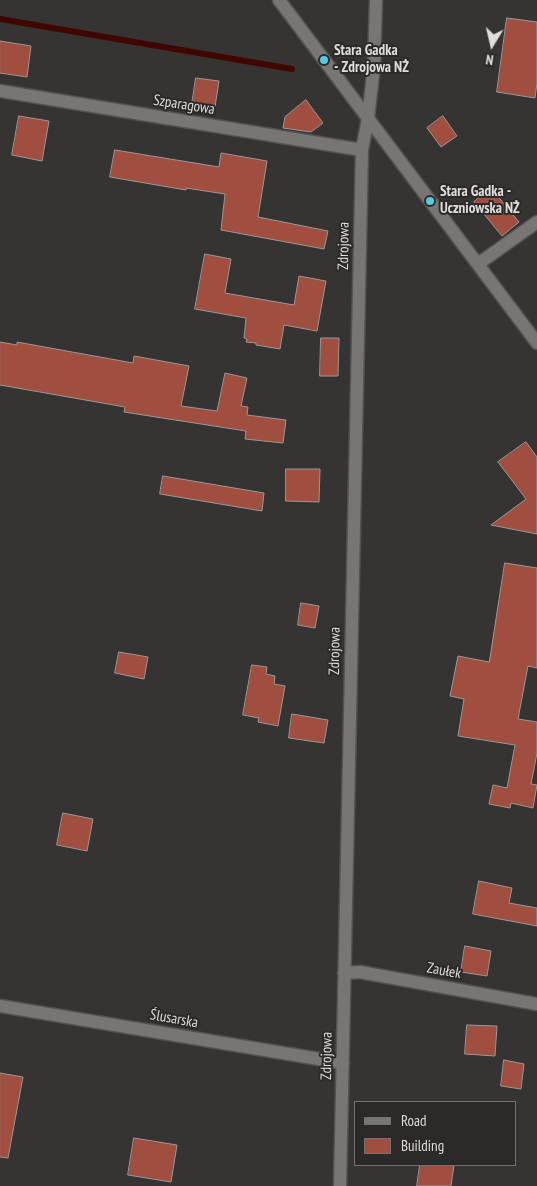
<!DOCTYPE html>
<html>
<head>
<meta charset="utf-8">
<style>
  body { margin:0 }
  #map { position:relative; width:537px; height:1186px; overflow:hidden; background:#363333; font-family:"PT Sans Narrow",sans-serif }
  canvas { display:block }
  .legend { position:absolute; left:354px; top:1101px; width:162px; height:65px; box-sizing:border-box; background:#2c2929; border:1px solid #747171; margin:0; padding:6px 9px; list-style:none; font-size:15px; color:#dfdddc }
  .legend li { display:flex; align-items:center; gap:10px; height:25px }
  .legend b { width:25px; border:1px solid #747171 }
  .north { position:absolute; left:467px; top:20px; width:50px; height:50px; -webkit-text-stroke:4px #2c2929; paint-order:stroke; rotate:189deg; font-size:14px; font-weight:700; line-height:20px; text-align:center; color:#dfdddc }
  .north::after { content:''; display:block; margin:auto; width:18px; height:22px; background:#dfdddc; clip-path:polygon(50% 0,100% 100%,50% 72%,0 100%) }
</style>
</head>
<body>
<div id="map">
<canvas width="537" height="1186"></canvas>
<ul class="legend">
<li><b style="height:6px;background:#787574"></b>Road</li>
<li><b style="height:14px;background:#9f4e3f"></b>Building</li>
</ul>
<div class="north">N</div>
</div>
<script>
const ctx = document.querySelector('canvas').getContext('2d');
ctx.lineJoin = 'round';
function trace(path, color, width, dash) { ctx.strokeStyle = color; ctx.lineWidth = width; ctx.lineCap = dash ? 'butt' : 'round'; ctx.setLineDash(dash || []); ctx.stroke(path); }
function fill(path, color) { ctx.fillStyle = color; ctx.fill(path, 'evenodd'); }
function label(font, color, halo, rows, align = 'center') {
  ctx.font = font + ' "PT Sans Narrow",sans-serif'; ctx.lineWidth = 4; ctx.setLineDash([]); ctx.textBaseline = 'middle'; ctx.strokeStyle = halo; ctx.fillStyle = color; for (const [text, x, y, turn = 0] of rows) {
    ctx.save(); ctx.translate(x, y); ctx.rotate((+turn || 0) * Math.PI / 180); ctx.textAlign = isNaN(turn) ? turn : align; if (halo) ctx.strokeText(text, 0, 0); ctx.fillText(text, 0, 0); ctx.restore();
  }
}
trace(new Path2D(`
  M0 19 292 69`), '#400600', 6);
const building = new Path2D(`
  M507 18 537 22V83L535 98 497 92Z
  M0 41 31 46 27 77 0 73Z
  M196 78 219 81 215 107 192 104Z
  M306 100 323 123 311 132 283 128 285 117Z
  M19 116 49 121 42 161 12 155Z
  M443 116 457 136 441 147 427 128Z
  M115 150 219 167 221 153 267 161 258 217 328 231 324 249 221 230 225 194 186 188V190L110 177Z
  M491 188 519 222 502 236 474 202Z
  M205 254 231 259 225 293 294 305 299 276 326 281 317 331 284 325 280 349 256 345V343L246 342 247 339 244 338 246 318 195 309Z
  M321 338H339L338 376H320Z
  M0 342 17 345V342L133 363 134 356 189 366 181 406 217 411 225 373 247 378 241 406 248 407 247 415 286 420 283 443 245 439 246 431 124 412 125 407 0 385Z
  M526 442 537 457V534L491 525 526 499 498 462Z
  M286 469H320L319 502 286 501Z
  M163 476 264 493 262 511 160 494Z
  M505 563 537 568V668L528 666 518 719 537 722V753L531 784 537 785 533 808 511 803 510 808 489 804 493 785 507 788 515 745 458 736 464 699 450 696 458 656 489 662Z
  M301 603 319 606 315 628 298 625Z
  M119 652 148 657 144 679 115 673Z
  M252 665 267 667 266 674 275 676 274 684 285 686 278 726 258 722 259 718 243 715Z
  M292 714 328 720 324 743 289 738Z
  M63 813 93 819 87 851 57 845Z
  M479 881 512 888 509 903 537 908V926L473 914Z
  M465 946 491 951 487 976 461 972Z
  M467 1025 497 1026 495 1056 465 1054Z
  M504 1060 524 1064 521 1089 501 1086Z
  M0 1073 23 1077 8 1158 0 1157Z
  M134 1138 177 1145 171 1182 128 1175Z
  M420 1165H454L451 1186H417Z`);
fill(building, '#9f4e3f');
trace(building, '#9b9897', 1);
const minor = new Path2D(`
  M279 0 537 343
  M0 91 362 150
  M478 264 537 222
  M344 973 360 972 537 1004
  M0 1006 343 1063
  M340 1186 362 150 368 118 374 66 376 0`);
trace(minor, '#545151', 15);
trace(minor, '#787574', 12);
for (const [x, y, r, color] of [
  [324,60,5,"#55cae0"],
  [430,201,5,"#55cae0"]
]) { const dot = new Path2D(); dot.arc(x, y, r, 0, 2 * Math.PI); ctx.fillStyle = color; ctx.fill(dot); trace(dot, '#2c2929', 2); }
label('bold 15px', '#dfdddc', '#2c2929', [
  ["Stara Gadka",334,51],
  ["- Zdrojowa NŻ",334,68],
  ["Stara Gadka -",440,192],
  ["Uczniowska NŻ",440,209]
], 'left');
label('15px', '#dfdddc', '#2c2929', [
  ["Szparagowa",184,105,9],
  ["Zdrojowa",344,246,-89],
  ["Zdrojowa",335,651,-89],
  ["Zaułek",444,971,10],
  ["Ślusarska",174,1019,10],
  ["Zdrojowa",327,1056,-89]
]);
</script>
</body>
</html>
